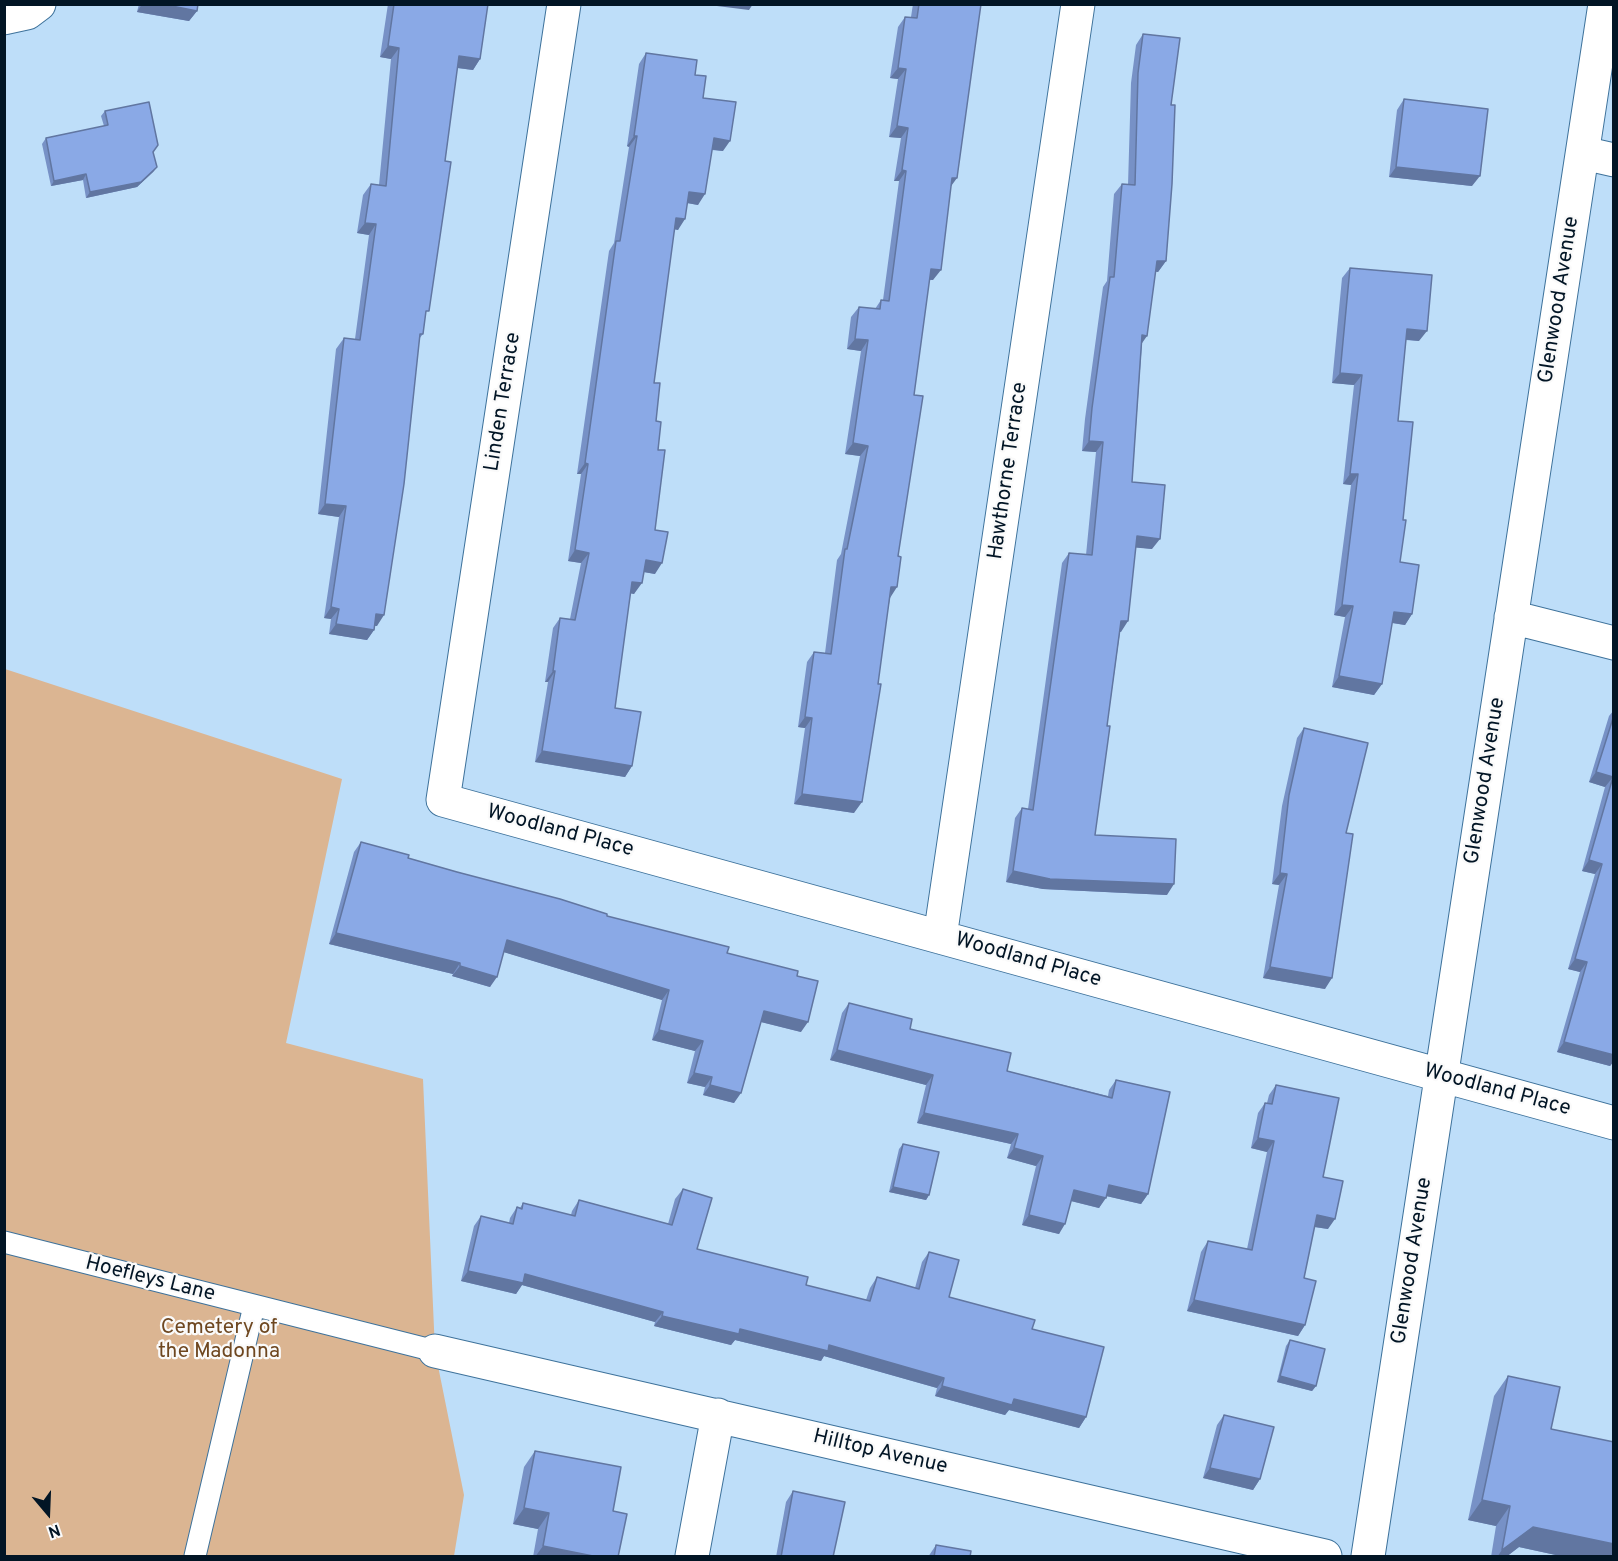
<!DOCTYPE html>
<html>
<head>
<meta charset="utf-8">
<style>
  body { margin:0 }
  #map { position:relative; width:1618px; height:1561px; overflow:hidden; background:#bedef9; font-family:Overpass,sans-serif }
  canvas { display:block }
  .frame { position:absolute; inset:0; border:6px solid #021525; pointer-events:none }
  .north { position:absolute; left:18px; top:1483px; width:60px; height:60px; -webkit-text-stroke:4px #fafafa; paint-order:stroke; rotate:161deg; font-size:16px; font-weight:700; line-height:24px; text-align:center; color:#021525 }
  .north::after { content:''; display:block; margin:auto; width:21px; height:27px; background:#021525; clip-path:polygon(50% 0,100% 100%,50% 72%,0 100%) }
</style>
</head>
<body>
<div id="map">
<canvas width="1618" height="1561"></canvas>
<div class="frame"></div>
<div class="north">N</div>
</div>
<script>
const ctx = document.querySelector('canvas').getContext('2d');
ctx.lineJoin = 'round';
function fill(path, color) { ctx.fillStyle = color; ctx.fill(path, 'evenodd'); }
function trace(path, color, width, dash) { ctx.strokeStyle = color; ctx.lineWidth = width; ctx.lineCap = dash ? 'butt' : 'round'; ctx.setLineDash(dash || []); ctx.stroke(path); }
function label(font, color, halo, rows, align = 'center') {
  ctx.font = font + ' Overpass,sans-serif'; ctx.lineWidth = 4.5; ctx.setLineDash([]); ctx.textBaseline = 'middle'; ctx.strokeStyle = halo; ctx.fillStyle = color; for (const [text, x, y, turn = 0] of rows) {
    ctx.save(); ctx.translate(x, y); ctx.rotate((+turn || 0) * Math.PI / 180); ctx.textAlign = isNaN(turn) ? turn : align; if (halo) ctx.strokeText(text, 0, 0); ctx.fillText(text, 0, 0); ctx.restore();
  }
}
fill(new Path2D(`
  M5 669 342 779 286 1043 423 1079 435 1351 464 1495 454 1556H5Z`), '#dbb592');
const lane = new Path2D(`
  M4 1242 435 1351
  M195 1556 254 1306`);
const street = new Path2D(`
  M564 4 443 800 1614 1123
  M4 18 27 13 39 4
  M1583 153 1614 160
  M1511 617 1614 643
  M940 937 1078 4
  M435 1351 1325 1556
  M692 1556 718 1415
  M1368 1556 1605 4`);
trace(lane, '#3e729b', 23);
trace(street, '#3e729b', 35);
trace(lane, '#fff', 21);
trace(street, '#fff', 33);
fill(new Path2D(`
  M139 4H198L197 11 189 21 137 12Z
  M388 4H488L480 59 473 70 457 68 423 334 419 339 377 626H375L374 630 367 640 329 634 331 619 324 618 339 517 318 514 336 349 344 338 355 339 369 235 357 233 363 195 371 184 379 185 391 59 380 57Z
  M913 4H981L951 186 933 280H929L914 395 890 598 854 813 794 804 805 728 798 727 807 662 814 652 825 653 837 560 841 554 860 456 845 454 861 351 847 349 851 317 859 307 875 309 881 300H883L899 181H894L901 138 889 137 898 79 890 78 898 27 905 17H911Z
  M1143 34 1171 105 1166 261 1158 272 1155 271 1142 343 1132 482 1152 549 1135 547 1120 632 1107 726 1095 835 1167 895 1043 889 1006 882 1015 818 1022 808 1028 809 1062 563 1069 553 1086 555 1096 452 1082 451 1085 419 1103 287 1107 281 1114 194 1122 184 1128 185 1131 83 1136 45Z
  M646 53 695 75 723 151 712 150 698 205 687 203 678 230 674 229 654 383 658 450 655 530V574L644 572 634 594 630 593 615 708 632 766 625 777 535 762 548 682H545L553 628 560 618 570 619 581 563 568 561 581 474H577L609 251 614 243 629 147 627 146 639 64Z
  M1404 99 1472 186 1389 177 1397 110Z
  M105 111 153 152 157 167 153 172 137 187 86 198 83 180 51 186 42 144 46 138 104 126 101 116Z
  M1350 268 1419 341 1406 340 1398 421 1403 520 1400 562 1412 614 1405 625 1392 623 1382 684 1374 695 1332 687 1345 617 1334 615 1351 485 1343 484 1354 385 1332 383 1342 278Z
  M1614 710V1061L1610 1066 1557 1052 1580 972 1568 969 1595 874 1582 871 1605 787 1589 782 1609 716Z
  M1304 728 1346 833 1325 989 1263 978 1279 885 1272 884 1282 806 1297 738Z
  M361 842 408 858 727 953 797 976 801 1032 761 1022 734 1103 703 1095 705 1087 687 1083 695 1051 652 1040 662 1000 504 952 490 987 452 976 453 974 329 944 354 852Z
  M849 1003 1007 1071 1108 1096 1109 1090 1116 1080 1148 1194 1141 1204 1106 1196 1099 1208 1071 1201 1059 1234 1022 1225 1036 1166 1007 1158 1011 1144 917 1123 926 1085 830 1060 842 1013Z
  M1276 1085 1323 1177 1328 1229 1314 1227 1304 1278 1305 1325 1298 1336 1187 1311 1201 1252 1208 1241 1247 1249 1267 1152 1251 1148 1258 1113 1265 1103H1267L1269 1095Z
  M903 1144 929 1195 926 1200 889 1192 899 1149Z
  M683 1189 697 1249 806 1285 866 1300 870 1288 877 1277 915 1288 922 1262 929 1252 949 1297 1032 1329 1086 1417 1079 1428 1009 1410 1005 1415 935 1396 937 1388 824 1356 821 1361 735 1340 731 1345 654 1326 655 1322 522 1285 516 1294 461 1281 474 1226 481 1216 509 1223 510 1218 517 1207 520 1208 523 1203 571 1215 572 1211 579 1200 668 1224 675 1199Z
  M1290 1340 1316 1386 1312 1391 1277 1382 1286 1346Z
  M1508 1376 1551 1429 1614 1557H1565L1519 1547 1506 1557H1491L1496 1526 1468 1520 1494 1396Z
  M1224 1415 1260 1479 1253 1490 1203 1478 1217 1425Z
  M535 1451 613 1511 618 1557H533L538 1529 513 1524 524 1467Z
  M793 1491 833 1557H776L786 1502Z
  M936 1545 970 1557H928Z`), '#7791c6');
fill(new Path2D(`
  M142 4H162L197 11 189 21 137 12Z
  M701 4H753L749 10Z
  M388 46 399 48 391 59 380 57Z
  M459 56 480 59 473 70 451 67Z
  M898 68 906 69 898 79 890 78Z
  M897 126 908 128 901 138 889 137Z
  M634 136H637L629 147 627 146Z
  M714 138 730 141 723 151 707 149Z
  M157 167 153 172 137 187 86 198 90 192Z
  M1396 167 1480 176 1472 186 1389 177Z
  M902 170 906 171 899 181H894Z
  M86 174 83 180 51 186 54 181Z
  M952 178H957L949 189Z
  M689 192 705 194 698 205 682 202Z
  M676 218 685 219 678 230 669 228Z
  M365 223 376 224 369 235 357 233Z
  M1157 261H1166L1158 272 1150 271Z
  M931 269 941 270 933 280 923 279Z
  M1407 329 1427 331 1419 341 1400 339Z
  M1142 335 1147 336 1140 346Z
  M855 339 868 340 861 351 847 349Z
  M1340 373 1362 375 1354 385 1332 383Z
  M1089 441 1103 442 1096 452 1082 451Z
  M853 443 868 446 860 456 845 454Z
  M585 463 588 464 581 474H577Z
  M1350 474H1358L1351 485 1343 484Z
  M325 504 346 506 339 517 318 514Z
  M1137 536 1160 539 1152 549 1129 547Z
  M575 550 589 553 581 563 568 561Z
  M646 560 662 563 655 574 638 571Z
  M632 582 642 583 634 594 624 592Z
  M891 587H897L890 598Z
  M1342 605 1353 606 1345 617 1334 615Z
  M331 607 339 609 331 619 324 618Z
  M1394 612 1412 614 1405 625 1387 622Z
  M376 614 384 615 377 626 369 625Z
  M1121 621H1128L1121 632 1114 631Z
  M336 624 374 630 367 640 329 634Z
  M553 671H555L548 682H545Z
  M1339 676 1382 684 1374 695 1332 687Z
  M805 717 812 718 805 728 798 727Z
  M542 751 632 766 625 777 535 762Z
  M1596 772 1613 777 1605 787 1589 782Z
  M802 794 862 802 854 813 794 804Z
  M1589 860 1602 864 1595 874 1582 871Z
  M1013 871 1174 884 1167 895 1043 889 1006 882Z
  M1280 873 1287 874 1279 885 1272 884Z
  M336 933 460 963 453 974 329 944Z
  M507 940 669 990 662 1000 500 951Z
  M1575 959 1587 962 1580 972 1568 969Z
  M460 966 497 977 490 987 452 976Z
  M1270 967 1332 978 1325 989 1263 978Z
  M764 1011 808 1022 801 1032 757 1021Z
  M659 1030 703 1041 695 1051 652 1040Z
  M1564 1042 1614 1055V1061L1610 1066 1557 1052Z
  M837 1050 933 1075 926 1085 830 1060Z
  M694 1073 712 1077 705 1087 687 1083Z
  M710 1085 741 1093 734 1103 703 1095Z
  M924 1113 1018 1134 1011 1144 917 1123Z
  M1258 1138 1274 1141 1267 1152 1251 1148Z
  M1014 1148 1043 1156 1036 1166 1007 1158Z
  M1109 1185 1148 1194 1141 1204 1102 1195Z
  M893 1187 929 1195 926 1200 889 1192Z
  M1074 1190 1106 1198 1099 1208 1067 1200Z
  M1029 1215 1065 1224 1059 1234 1022 1225Z
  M1317 1215 1335 1219 1328 1229 1309 1226Z
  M468 1271 525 1274 663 1312 655 1322 522 1285 516 1294 461 1281Z
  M1194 1300 1305 1325 1298 1336 1187 1311Z
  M662 1316 740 1329 829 1345 944 1378 937 1388 824 1356 821 1361 735 1340 731 1345 654 1326Z
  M1280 1376 1316 1386 1312 1391 1277 1382Z
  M942 1386 1014 1399 1086 1417 1079 1428 1009 1410 1005 1415 935 1396Z
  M1210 1468 1260 1479 1253 1490 1203 1478Z
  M1482 1500 1510 1506 1496 1526 1468 1520Z
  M524 1508 549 1513 538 1529 513 1524Z
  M1533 1527 1614 1544V1557H1565L1519 1547 1506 1557H1497L1502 1550Z
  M543 1546 598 1557H535Z`), '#6176a1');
const building = new Path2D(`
  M162 4H198L197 11Z
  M394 4H488L480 59 459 56 445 161 451 162 429 311H426L423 334H420L404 484 384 615 376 614 374 630 336 624 339 609 331 607 346 506 325 504 344 338 360 340 376 224 365 223 371 184 386 186 399 48 388 46Z
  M919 4H981L957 178H952L941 270 931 269 914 395 923 396 898 556 901 557 897 587H891L878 684H881L862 802 802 794 812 718 805 717 814 652 831 654 845 549H847L868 446 853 443 868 340 855 339 859 307 880 309 881 300 889 301 906 171 902 170 908 128 897 126 906 69 898 68 905 17 917 18Z
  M1143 34 1180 38 1171 105H1175L1172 184 1166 261H1157L1147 336 1142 335 1132 482 1165 485 1160 539 1137 536 1128 621H1121L1107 726H1110L1095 835 1176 839 1174 884 1050 879 1013 871 1022 808 1033 810 1069 553 1092 555 1103 442 1089 441 1092 408 1110 277H1114L1122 184 1135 185 1138 73Z
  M646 53 697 60 695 75 706 76 703 98 736 102 730 141 714 138 705 194 689 192 685 219 676 218 654 383H660L656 421 661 422 658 450H665L655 530 668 532 662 563 646 560 642 583 632 582 615 708 641 712 632 766 542 751 555 671H553L560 618 575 620 589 553 575 550 588 464 585 463 616 241H620L637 136H634Z
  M1404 99 1488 109 1480 176 1396 167Z
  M149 102 158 145 153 152 157 167 141 182 90 192 86 174 54 181 46 138 108 125 105 111Z
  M1350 268 1432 275 1427 331 1407 329 1398 421 1413 422 1403 520H1406L1400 562 1419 565 1412 614 1394 612 1382 684 1339 676 1353 606 1342 605 1358 474H1350L1362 375 1340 373Z
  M1614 715V1055L1564 1042 1587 962 1575 959 1602 864 1589 860 1613 777 1596 772Z
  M1304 728 1368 743 1346 833 1353 834 1332 978 1270 967 1287 874 1280 873 1289 795Z
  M361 842 409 855 408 858 457 872 560 899 607 914V916L729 947 727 953 798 971 797 976 818 981 808 1022 764 1011 741 1093 710 1085 712 1077 694 1073 703 1041 659 1030 669 990 507 940 497 977 460 966V963L336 933Z
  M849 1003 912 1019 910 1029 1011 1053 1007 1071 1112 1098 1116 1080 1170 1092 1148 1194 1109 1185 1106 1198 1074 1190 1065 1224 1029 1215 1043 1156 1014 1148 1018 1134 924 1113 933 1075 837 1050Z
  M1276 1085 1339 1098 1323 1177 1343 1181 1335 1219 1317 1215 1304 1278 1316 1281 1305 1325 1194 1300 1208 1241 1252 1250 1274 1141 1258 1138 1265 1103 1272 1104Z
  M903 1144 939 1152 929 1195 893 1187Z
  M683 1189 712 1198 697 1249 808 1277 806 1285 870 1301 877 1277 919 1289 929 1252 959 1260 949 1297 1035 1320 1032 1329 1104 1347 1086 1417 1014 1399 1012 1405 942 1386 944 1378 829 1345 828 1351 740 1329 739 1334 662 1316 663 1312 525 1274 523 1283 468 1271 481 1216 513 1224 517 1207 522 1209 523 1203 575 1216 579 1200 672 1225Z
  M1290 1340 1325 1349 1316 1386 1280 1376Z
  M1508 1376 1560 1387 1551 1429 1614 1442V1544L1533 1527 1502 1550 1510 1506 1482 1500Z
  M1224 1415 1274 1427 1260 1479 1210 1468Z
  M535 1451 621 1467 613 1511 627 1514 618 1557H598L543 1546 549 1513 524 1508Z
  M793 1491 845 1502 833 1557H781Z
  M936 1545 971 1551 970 1557H934Z`);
fill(building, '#8aa9e6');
trace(building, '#6176a1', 1.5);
label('21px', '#021525', '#fafafa', [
  ["Glenwood Avenue",1560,300,-81],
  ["Linden Terrace",504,402,-81],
  ["Hawthorne Terrace",1009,471,-82],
  ["Glenwood Avenue",1486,781,-81],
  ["Woodland Place",560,832,15],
  ["Woodland Place",1028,961,16],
  ["Woodland Place",1497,1091,15],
  ["Glenwood Avenue",1413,1261,-81],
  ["Hoefleys Lane",150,1280,14],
  ["Hilltop Avenue",880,1453,13]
]);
label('21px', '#6e4720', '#fafafa', [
  ["Cemetery of",219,1329],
  ["the Madonna",219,1353]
]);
</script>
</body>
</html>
